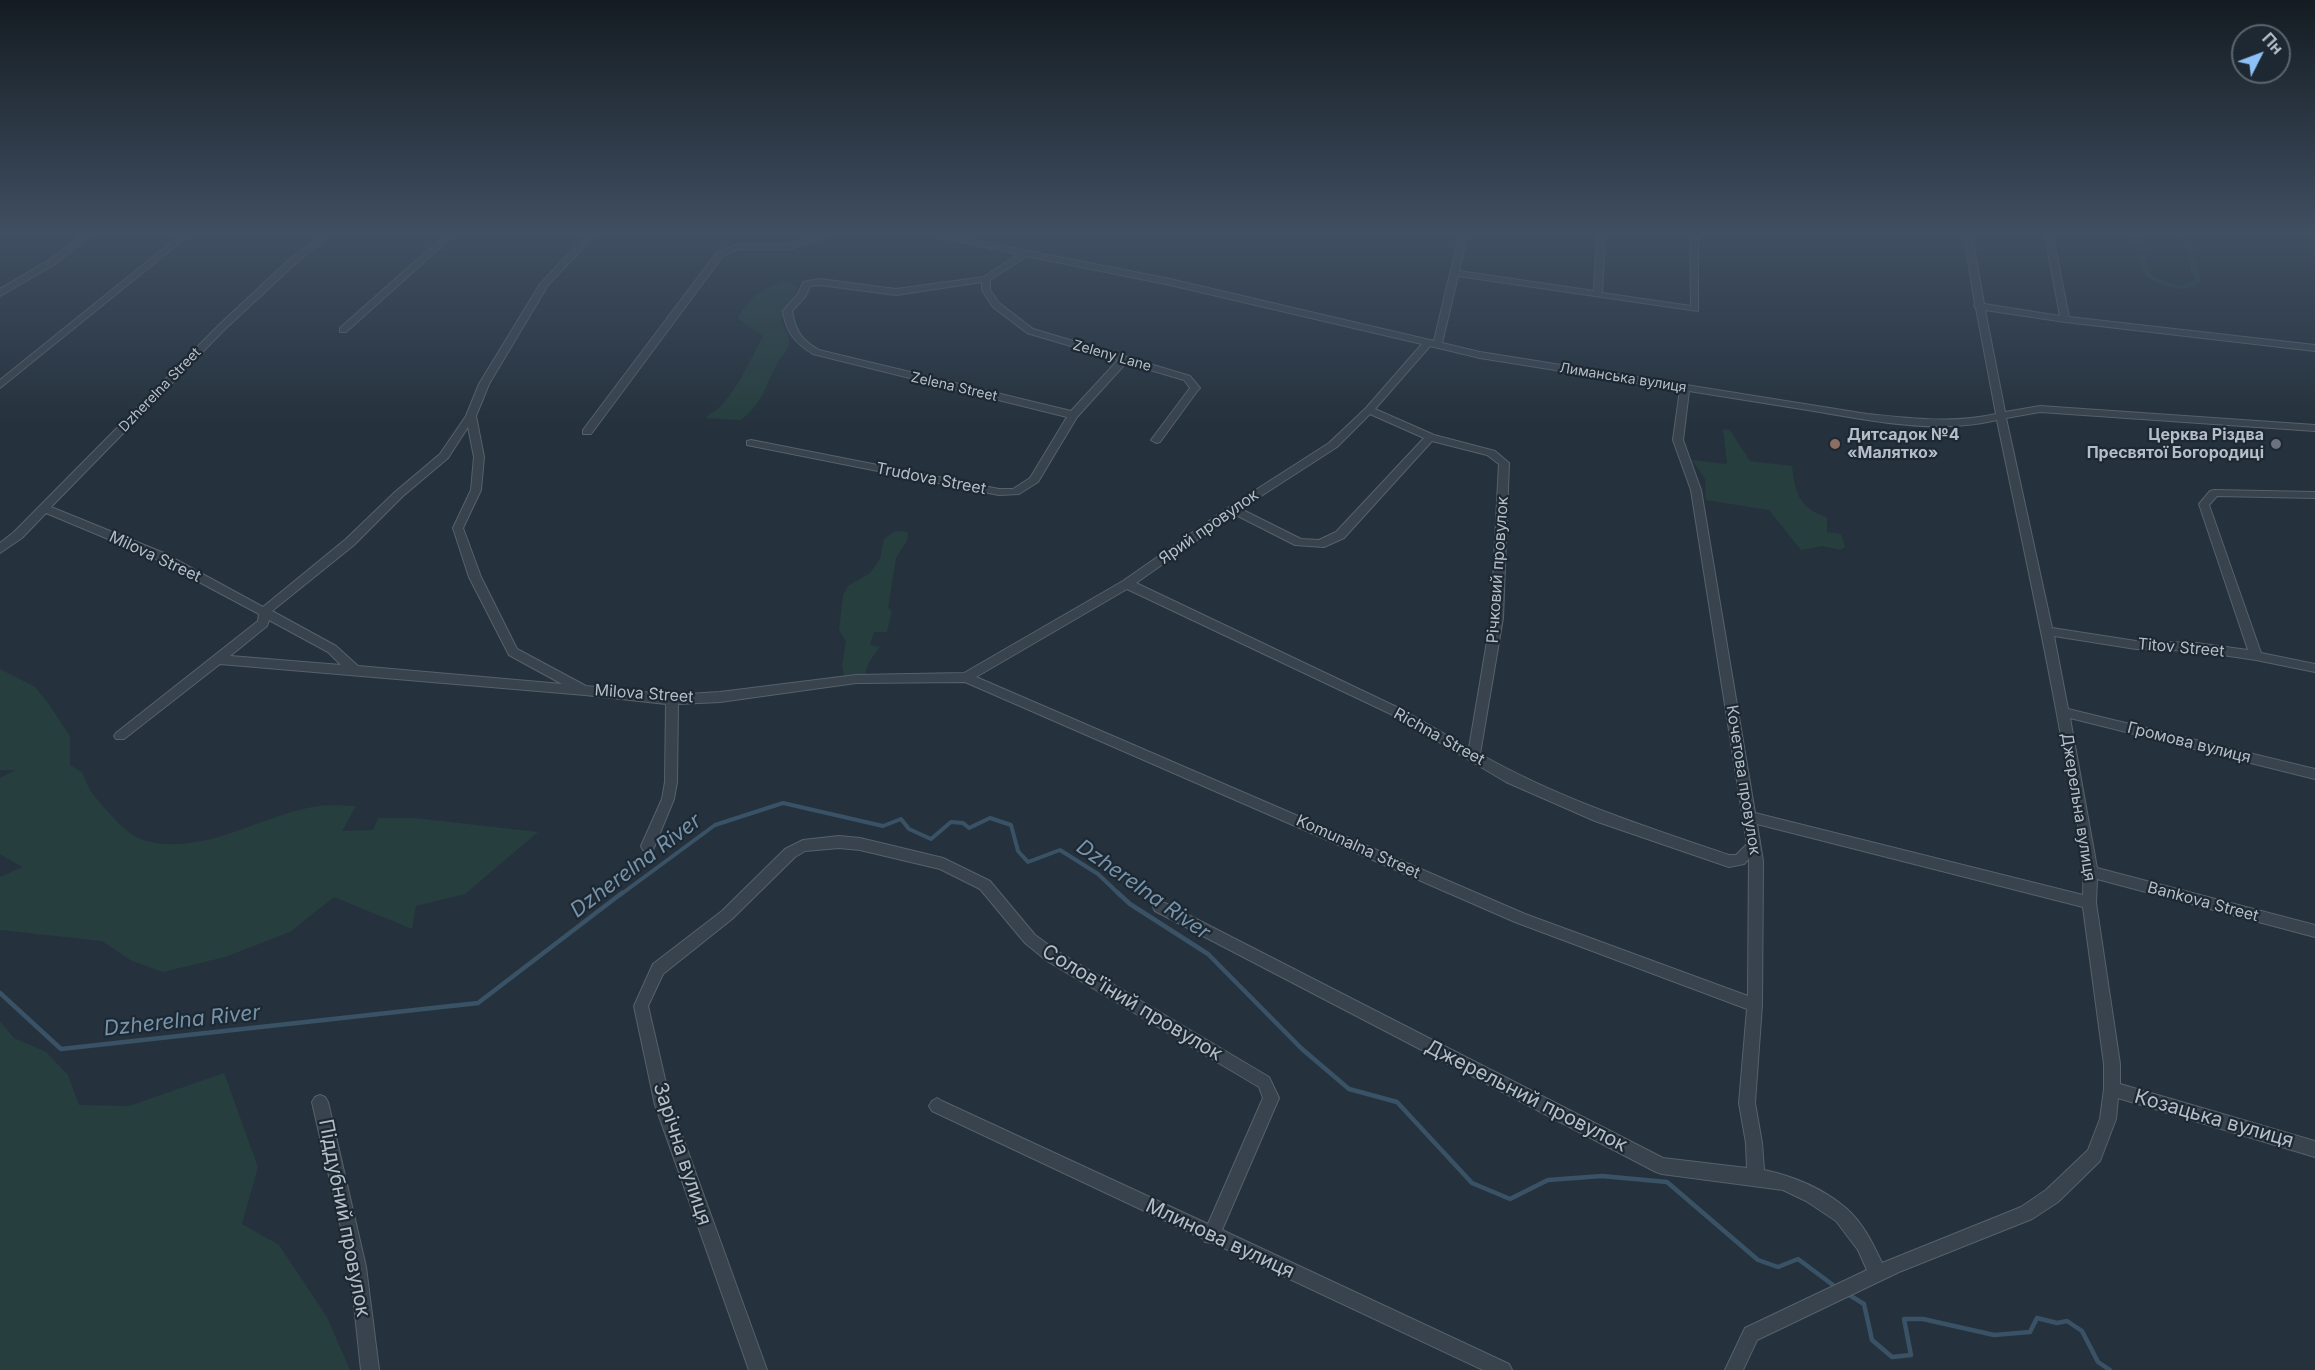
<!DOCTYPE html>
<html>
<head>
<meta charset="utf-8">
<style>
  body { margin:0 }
  #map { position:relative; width:2315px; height:1370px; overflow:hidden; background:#25323d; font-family:Inter,sans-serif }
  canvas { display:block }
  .north { position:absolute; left:2231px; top:24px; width:60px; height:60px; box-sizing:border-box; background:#1d2832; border:2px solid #59646e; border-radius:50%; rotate:48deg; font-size:16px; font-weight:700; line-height:24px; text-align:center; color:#b4bec8 }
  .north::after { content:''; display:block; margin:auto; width:21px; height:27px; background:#8dc1f5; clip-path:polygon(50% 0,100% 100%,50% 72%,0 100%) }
</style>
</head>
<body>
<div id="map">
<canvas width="2315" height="1370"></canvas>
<div class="north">Пн</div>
</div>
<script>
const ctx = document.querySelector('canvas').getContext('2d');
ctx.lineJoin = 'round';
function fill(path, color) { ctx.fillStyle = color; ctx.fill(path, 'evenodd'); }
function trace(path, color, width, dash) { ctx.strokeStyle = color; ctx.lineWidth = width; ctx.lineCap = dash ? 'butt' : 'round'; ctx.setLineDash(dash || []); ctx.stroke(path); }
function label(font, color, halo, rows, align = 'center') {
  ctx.font = font + ' Inter,sans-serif'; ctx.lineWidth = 4.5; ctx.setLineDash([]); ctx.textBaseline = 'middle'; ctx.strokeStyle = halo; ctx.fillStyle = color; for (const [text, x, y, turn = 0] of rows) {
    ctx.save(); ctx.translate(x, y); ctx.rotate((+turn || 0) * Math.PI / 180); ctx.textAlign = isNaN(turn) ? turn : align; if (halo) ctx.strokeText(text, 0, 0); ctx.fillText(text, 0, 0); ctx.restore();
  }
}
fill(new Path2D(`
  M2133 236H2139L2150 273C2161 282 2184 291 2194 279L2183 242 2176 236C2194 236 2197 267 2201 281 2191 296 2154 286 2144 273 2137 264 2136 246 2133 236Z
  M787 281 798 288 781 320C784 326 789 335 789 342 788 353 780 356 776 366 764 389 763 402 741 420L706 418C710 412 716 412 721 406 739 386 750 360 763 336L737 318C748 299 764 286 787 281Z
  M1723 429 1730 430 1750 461 1792 466C1795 492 1799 509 1827 517V532L1841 534 1845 547 1840 550 1822 546 1801 550 1769 510 1706 500 1705 479 1692 460 1727 464Z
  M895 531 908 532 907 541 896 558 888 608 892 611 887 632H874L870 645 880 647 869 662 865 674 844 676 842 665 846 641 839 630 843 595 848 586 870 573 880 559 884 539Z
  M0 669 35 687 50 706 70 736V765L83 773C87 789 96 798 107 811 117 822 132 838 146 841 207 856 261 814 319 806 331 804 344 806 356 806L342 831 373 830 378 818H415L538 832 465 894 416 906 412 929 334 897 290 932 225 957 163 972 132 961 102 941 0 930V877L22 867 0 854V778L15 770H0Z
  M0 1021 14 1038 46 1052 68 1075 79 1105 129 1106 224 1073 258 1167 242 1224 279 1245 327 1317 350 1370H0Z`), '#263e3e');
trace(new Path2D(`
  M620 895 715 825 783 803 883 826 901 819 909 829 931 839 951 822 963 823 969 828 990 818 1011 825 1018 851 1028 862 1060 850 1098 874 1120 895`), '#3a5265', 4);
trace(new Path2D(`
  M1118 893 1130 904 1208 954 1302 1049 1349 1089 1397 1102 1472 1183 1510 1199 1548 1180 1602 1176 1667 1182 1758 1260 1778 1267 1798 1259 1837 1288
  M0 993 61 1049 478 1003 622 893
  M1846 1293 1864 1304 1872 1340 1892 1357 1911 1355 1904 1319H1923L1994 1335 2030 1332 2037 1318 2057 1323 2067 1321 2082 1331 2098 1362 2110 1370`), '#3a5265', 4.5);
const minor = new Path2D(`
  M81 236H90L55 264 0 296V289L49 260Z
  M179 236H188L0 388V380Z
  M320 236H329L297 262 225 329 51 507 164 553 263 607 346 539 395 492 440 454 466 416 479 384 540 284 586 236H594L548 285 489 384 476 416 484 457 481 490 463 528 481 577 517 649 586 686 672 695 720 692 856 675 964 673 1123 581 1229 507 1329 443 1366 408 1422 344 1170 285 1027 256 990 280V290L999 303 1033 329 1190 376 1200 388 1198 390 1160 442 1156 443 1151 440 1190 388 1184 380 1126 363 1077 417 1038 482 1019 494 999 495 747 445V441L751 440 999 489H1013L1030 478 1067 417 813 354C795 343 786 332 783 311L798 294 803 282 820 279 896 289 984 277 1018 254 941 238 937 236H952L1170 279 1434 341 1459 236H1467L1459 271 1594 291 1597 236H1605L1602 293 1691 306 1690 236H1698V311L1458 276 1442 343 1480 352 1867 414C1910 418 1953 424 1996 414L1976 308 1974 306 1975 304 1964 236H1972L1984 304 2060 316 2045 236H2053L2069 317 2315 345V351L2065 322 1985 310 2005 412 2040 406 2315 425V431L2040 412 2006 418 2052 628 2136 641 2196 643 2248 650 2199 504 2210 491 2214 490 2315 492V498L2217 496 2209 505 2261 653 2315 664V672L2256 660 2196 651 2136 649 2054 636 2068 709 2315 769V779L2070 718 2097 868 2315 925V937L2097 879 2096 903 2120 1064V1084L2315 1141V1157L2118 1098 2116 1119 2100 1161 2058 1202 2032 1219 1899 1272 1757 1340 1743 1370H1725L1745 1328 1867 1270 1858 1250 1836 1221 1806 1201 1783 1190 1662 1174 1656 1172 1155 911 1153 907 1155 903 1160 901 1165 903 1663 1158 1747 1168 1746 1143 1739 1103 1747 1009 1515 922 965 682 856 683 720 702 678 704 677 782 674 799 653 850 648 852 643 850 641 846 662 799 665 782 666 704 585 695 220 664 124 739H116L114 736 116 733 258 621 259 614 156 559 46 513 22 538 0 553V543L14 532 219 325 291 258ZM982 282V290L993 307 1027 333 1118 360 1071 411 819 350C802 340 795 331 792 311L805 297 810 286 820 285 896 295ZM1430 346 1480 358 1680 390 1673 440 1691 490 1747 844 1736 855H1729C1644 826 1559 799 1480 754L1503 618 1509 463 1495 451 1434 435 1375 409ZM1689 391C1733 398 1777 405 1820 412 1878 422 1939 434 1997 420 2019 527 2043 634 2062 742 2071 791 2086 846 2083 895L1755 813 1701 490 1683 440ZM1370 414 1424 438 1336 532 1319 540 1301 539 1241 509 1337 447ZM468 427 474 457 471 490 453 528 469 577 509 655 562 684 358 666 336 646 272 611 354 545 403 496 448 458ZM1432 441 1487 455 1499 464 1491 618 1469 748 1403 710 1136 583 1234 514 1295 545 1324 547 1344 538ZM1127 589 1395 716 1506 782 1595 821 1729 867 1744 864 1749 859 1748 996 1525 914 976 677ZM269 620 328 652 341 665 230 656 267 626ZM1757 824 2083 907 2104 1064V1089L2100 1119 2088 1150 2046 1190 2021 1207 1882 1263C1873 1244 1863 1223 1847 1209 1824 1189 1793 1176 1764 1170L1762 1143 1755 1103 1762 1005 1763 861Z
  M444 236H453L346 332H340V328Z
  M817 236H829L791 249H740L723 256 591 434H583V430L717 252 739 244 791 243Z
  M839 836 860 838 943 858 990 881 1035 935 1057 951 1269 1077 1279 1098 1222 1230 1509 1364 1512 1370H1483L1213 1243 1205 1242 1204 1239 932 1111 929 1106 932 1101 937 1098 942 1101 1208 1224 1263 1098 1259 1087 1047 961 1025 943 980 889 940 869 860 850 839 848 805 851 795 857 732 919 663 974 648 1006 671 1105 767 1370H749L655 1105 634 1006 653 964 722 911 785 849 803 840Z
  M320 1095 325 1097 328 1102 366 1267 379 1370H361L350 1267 312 1102 315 1097Z`);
trace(minor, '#56616b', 2);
fill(minor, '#38434d');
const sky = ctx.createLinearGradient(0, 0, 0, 427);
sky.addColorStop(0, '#141c22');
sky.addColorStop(0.55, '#404f62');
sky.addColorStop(1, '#404f6200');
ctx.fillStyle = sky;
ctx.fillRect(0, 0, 2315, 427);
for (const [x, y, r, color] of [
  [1835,444,6,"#8d6e63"],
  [2276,444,6,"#6b7280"]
]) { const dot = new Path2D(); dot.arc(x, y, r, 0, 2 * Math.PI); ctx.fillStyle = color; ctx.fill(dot); trace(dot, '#1d2832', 2); }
label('14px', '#b4bec8', '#1d2832', [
  ["Zeleny Lane",1112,356,16],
  ["Лиманська вулиця",1623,378,9],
  ["Zelena Street",954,387,13],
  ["Dzherelna Street",160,390,-46]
]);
label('bold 16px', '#b4bec8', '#1d2832', [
  ["Дитсадок №4",1847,435],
  ["«Малятко»",1847,453],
  ["Церква Різдва",2264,435,"right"],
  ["Пресвятої Богородиці",2264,453,"right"]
], 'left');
label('16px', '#b4bec8', '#1d2832', [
  ["Trudova Street",931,479,11],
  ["Ярий провулок",1209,527,-35],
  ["Milova Street",155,557,25],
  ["Річковий провулок",1498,570,-86],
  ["Titov Street",2181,648,5],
  ["Milova Street",644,694,4],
  ["Richna Street",1439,737,29],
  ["Громова вулиця",2189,743,14],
  ["Кочетова провулок",1743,780,81],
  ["Джерельна вулиця",2078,807,81],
  ["Komunalna Street",1358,847,24],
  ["Bankova Street",2203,902,15]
]);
label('20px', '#b4bec8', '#1d2832', [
  ["Солов'їний провулок",1132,1003,31],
  ["Джерельний провулок",1526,1096,27],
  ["Козацька вулиця",2214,1119,16],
  ["Зарічна вулиця",682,1154,72],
  ["Піддубний провулок",344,1218,79],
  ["Млинова вулиця",1220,1239,25]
]);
label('italic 21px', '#7593aa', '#1d2832', [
  ["Dzherelna River",636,866,-37],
  ["Dzherelna River",1143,890,35],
  ["Dzherelna River",182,1021,-6]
]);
</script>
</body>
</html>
